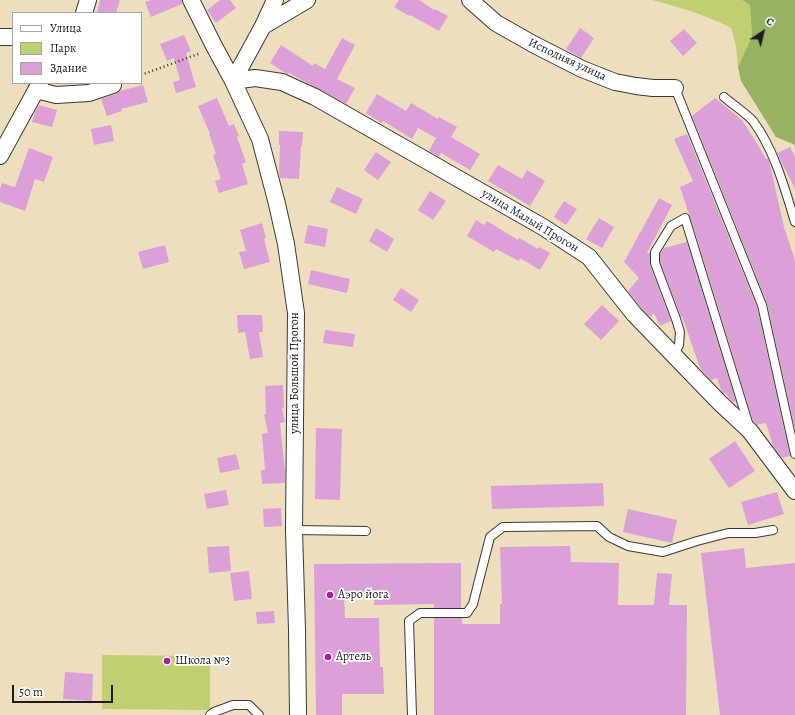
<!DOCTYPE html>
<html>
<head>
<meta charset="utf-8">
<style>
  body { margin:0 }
  #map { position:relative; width:795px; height:715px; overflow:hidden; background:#eddfbe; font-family:Alegreya,serif }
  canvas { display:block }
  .legend { position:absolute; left:12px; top:12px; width:130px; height:72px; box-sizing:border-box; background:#fff; border:1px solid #a4a4a4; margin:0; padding:5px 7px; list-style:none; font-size:12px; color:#1c1c1c }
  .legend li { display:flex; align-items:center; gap:8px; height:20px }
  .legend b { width:20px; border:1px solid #a4a4a4 }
  .north { position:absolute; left:743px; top:12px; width:40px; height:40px; -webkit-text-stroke:3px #fff; paint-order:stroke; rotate:35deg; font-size:11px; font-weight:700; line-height:16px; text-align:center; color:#1c1c1c }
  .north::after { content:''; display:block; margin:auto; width:14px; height:18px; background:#1c1c1c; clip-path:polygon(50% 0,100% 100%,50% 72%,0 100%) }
  .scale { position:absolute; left:12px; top:685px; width:101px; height:18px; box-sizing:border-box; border:2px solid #1c1c1c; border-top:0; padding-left:5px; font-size:12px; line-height:14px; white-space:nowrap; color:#1c1c1c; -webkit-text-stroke:3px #fff; paint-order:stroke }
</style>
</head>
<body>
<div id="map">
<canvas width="795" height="715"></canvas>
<ul class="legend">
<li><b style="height:5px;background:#fff"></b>Улица</li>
<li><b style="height:11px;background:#c0cf72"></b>Парк</li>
<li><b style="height:11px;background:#dba0d7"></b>Здание</li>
</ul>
<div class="north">С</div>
<div class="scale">50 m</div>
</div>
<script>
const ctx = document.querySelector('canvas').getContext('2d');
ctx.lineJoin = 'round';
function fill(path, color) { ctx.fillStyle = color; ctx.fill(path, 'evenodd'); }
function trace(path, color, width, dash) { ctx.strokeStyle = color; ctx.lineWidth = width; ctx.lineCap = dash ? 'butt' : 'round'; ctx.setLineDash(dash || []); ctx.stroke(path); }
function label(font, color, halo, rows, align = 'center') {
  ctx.font = font + ' Alegreya,serif'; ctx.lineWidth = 3.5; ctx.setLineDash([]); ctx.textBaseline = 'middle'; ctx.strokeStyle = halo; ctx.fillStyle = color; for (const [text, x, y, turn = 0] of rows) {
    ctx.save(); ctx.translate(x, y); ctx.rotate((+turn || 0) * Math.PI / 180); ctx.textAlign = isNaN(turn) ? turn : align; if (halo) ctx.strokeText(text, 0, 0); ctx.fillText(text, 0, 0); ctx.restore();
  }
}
fill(new Path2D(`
  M652 0H742L750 5 752 36 738 67 736 46 731 28C706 15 679 7 652 0Z
  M102 655 210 656V710L102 709Z`), '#c0cf72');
fill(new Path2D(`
  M742 0H795V146L793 144 776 137 741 81 738 67 752 36 750 5Z`), '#98b264');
fill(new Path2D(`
  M100 0H120L116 13H97Z
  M151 0H182V4L151 17 145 2Z
  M220 0H230L236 8 216 23 207 10Z
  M399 0H419L434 10 435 9 448 16 439 31 410 15 409 16 394 7Z
  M580 28 594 38 581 58 566 49Z
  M684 29 697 43 683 56 670 41Z
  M184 35 191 51 186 53 196 87 176 93 173 82 180 80 174 58 167 61 160 44Z
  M342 38 355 45 337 79 355 88 346 104 289 73 288 74H287L270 63 281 45 313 66 314 63 325 69Z
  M143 85 148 102 121 109 122 111 107 116 101 99 116 94 120 91Z
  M377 94 406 111 411 103 438 119 439 117 457 127 451 137 480 154 470 170 441 153 439 157 429 151 436 138 418 128 412 139 383 121 382 123 366 113Z
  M217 98 229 126 234 124 239 136 237 137 246 162 242 164 248 184 219 193 215 181 221 179 213 155 216 154 209 134H210L198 106Z
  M715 98 742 120 761 150 766 159 768 158 770 165 784 227 795 260V429L767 303 692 116Z
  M39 105 57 110 52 127 32 122 35 112Z
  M111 125 114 141 94 145 91 129Z
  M279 131 303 132 302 146H301L299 179 280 178 279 173 280 145H279Z
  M687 134 757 307 790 456 782 458 773 446 766 423 757 425 753 421 697 238 680 187 693 181 674 139Z
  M790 147 795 157V189L777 153Z
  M29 148 53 157 44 182 35 179 25 211 0 202V189L2 183 15 187Z
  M376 152 391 162 378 180 364 170Z
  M498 165 522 179 527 170 545 181 530 206 488 181Z
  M337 187 363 199 356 214 330 202Z
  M430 191 446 201 433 220 418 210Z
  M659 198 672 205 647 253H650V265L671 321 660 326 654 313 650 317 641 308 628 291 639 278 624 262Z
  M564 201 577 209 566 225 554 217Z
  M599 218 614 227 602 248 586 239Z
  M476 220 484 225 487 221 518 240 519 238 538 249 539 247 550 253 540 270 520 258 519 261 496 249 494 252 467 236Z
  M262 223 266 238 264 239 270 262 244 269 239 252 246 251 240 230Z
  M308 225 328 229 325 247 304 243Z
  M376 228 394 239 387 252 369 241Z
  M687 242 736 401 733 402 728 397 726 393 724 394 721 390 717 378 711 380 700 368 682 316 681 317 660 262V254L664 248Z
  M165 245 169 262 143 269 138 252Z
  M311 270 350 279 347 293 308 284Z
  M401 288 419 300 411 312 393 300Z
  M602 305 619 321 601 340 584 324Z
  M237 315H262L263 332H259L263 357 250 359 245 332 238 333Z
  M325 330 355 334 353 347 323 343Z
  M283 385 284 408H282L285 422 280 423 285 471V483L262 484 261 470H265L262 434 268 433 264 414H266L265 386Z
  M316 428 342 429 340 500 315 499Z
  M735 441 755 471 729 488 709 459Z
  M236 454 240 469 220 473 217 458Z
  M603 483 604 506 492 509 491 486Z
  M226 490 229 505 207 509 204 494Z
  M777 492 784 514 748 525 741 502Z
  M281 508 282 526 264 527 263 509Z
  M628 509 677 520 672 543 623 532Z
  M229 546 231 571 209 573 207 547Z
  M570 546 571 562 619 563 618 605H654L657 573 672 574 669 605H687L686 715H434V618H462V624H500V604H502L500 547Z
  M744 548 746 568 795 563V715H720L701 553Z
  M461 563V608H434V604L374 605V594L344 595 345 618H379L380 667H383L384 694H342V715H316L314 564Z
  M249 571 252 599 234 601 230 573Z
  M274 611 275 623 257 624 256 612Z
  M65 672 93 674 92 701 63 699Z`), '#dba0d7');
const lane = new Path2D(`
  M675 88 762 305 795 454
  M724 97C732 104 747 114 753 121 774 149 785 189 795 222
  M674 355 679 345 680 332 676 319 655 263V252L671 226 685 218 749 426
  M294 530 366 531
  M210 715 214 712 233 705H249L259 715
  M412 715 409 621 420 613H467L473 604 490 537 503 527 597 526 609 537 628 546 663 552 697 541 728 533H755L773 530`);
const street = new Path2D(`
  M191 0 214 46 233 81 260 139 277 204 286 244 296 313 294 530 297 630 298 715
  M470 0 496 23 533 44 582 69 615 82 636 86 653 88H675
  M84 13 88 0
  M263 26 307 0
  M0 37H13
  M233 81 255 78 282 82 315 97 543 227 589 257 634 314 720 403 750 431 795 491
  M233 81 263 26 275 0
  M36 90 56 95 89 93 113 85
  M0 156 40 83`);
trace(lane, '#3b3934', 10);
trace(street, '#3b3934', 18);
trace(new Path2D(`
  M141 75 201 53`), '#3b3934', 2.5, [1, 3]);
trace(lane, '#fff', 8);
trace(street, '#fff', 16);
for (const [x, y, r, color] of [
  [330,595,4,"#b5179e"],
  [328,657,4,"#b5179e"],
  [167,661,4,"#b5179e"]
]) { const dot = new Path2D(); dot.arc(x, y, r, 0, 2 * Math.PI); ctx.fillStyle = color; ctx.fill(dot); trace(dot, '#fff', 1.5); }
label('12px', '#1c1c1c', '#fff', [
  ["Исподняя улица",567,60,25],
  ["улица Малый Прогон",530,221,31],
  ["улица Большой Прогон",295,373,-90]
]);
label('12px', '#1c1c1c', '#fff', [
  ["Аэро йога",338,595],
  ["Артель",336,657],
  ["Школа №3",175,661]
], 'left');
</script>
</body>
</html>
